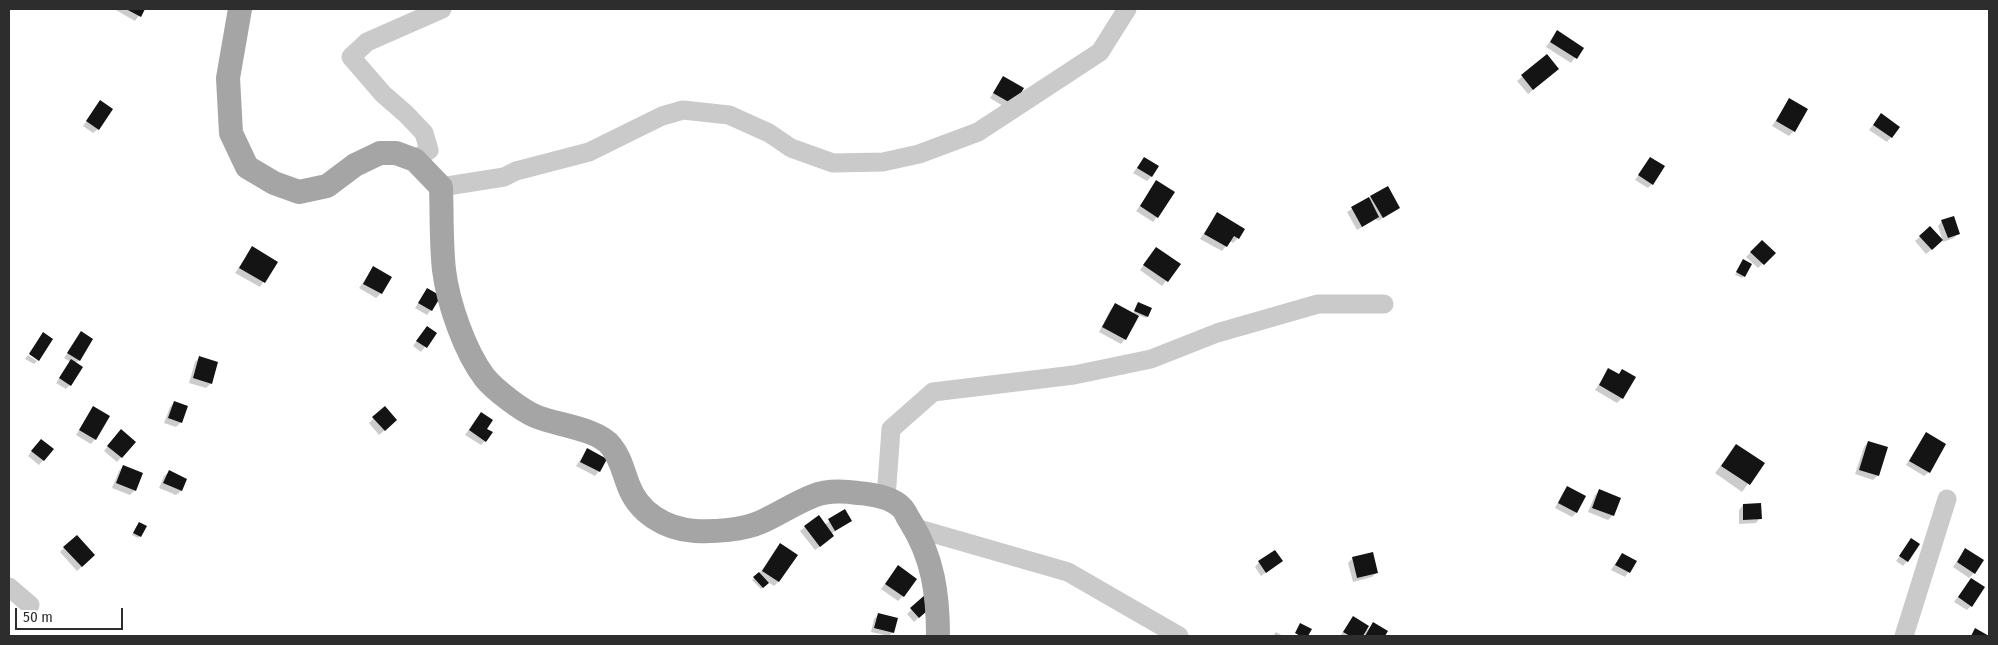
<!DOCTYPE html>
<html>
<head>
<meta charset="utf-8">
<style>
  body { margin:0 }
  #map { position:relative; width:1998px; height:645px; overflow:hidden; background:#fff; font-family:"Fira Sans Condensed",sans-serif }
  canvas { display:block }
  .frame { position:absolute; inset:0; border:10px solid #2d2d2d; pointer-events:none }
  .scale { position:absolute; left:15px; top:608px; width:108px; height:22px; box-sizing:border-box; border:2px solid #2d2d2d; border-top:0; padding-left:6px; font-size:15px; line-height:18px; white-space:nowrap; color:#2d2d2d; -webkit-text-stroke:4px #fff; paint-order:stroke }
</style>
</head>
<body>
<div id="map">
<canvas width="1998" height="645"></canvas>
<div class="frame"></div>
<div class="scale">50 m</div>
</div>
<script>
const ctx = document.querySelector('canvas').getContext('2d');
ctx.lineJoin = 'round';
function fill(path, color) { ctx.fillStyle = color; ctx.fill(path, 'evenodd'); }
function trace(path, color, width, dash) { ctx.strokeStyle = color; ctx.lineWidth = width; ctx.lineCap = dash ? 'butt' : 'round'; ctx.setLineDash(dash || []); ctx.stroke(path); }
fill(new Path2D(`
  M114 9H144L135 21Z
  M1557 32 1582 48 1571 63 1546 47Z
  M1547 56 1553 73 1528 94 1517 81Z
  M1003 78 1013 104 1008 109 990 98Z
  M1789 100 1794 131 1789 136 1772 126Z
  M100 102 98 129 93 133 83 126Z
  M1881 115 1891 137 1887 142 1869 130Z
  M1144 158 1151 177 1147 181 1133 173Z
  M1651 158 1652 184 1648 188 1635 180Z
  M1157 182V217L1153 222 1136 211Z
  M1371 197 1399 208 1378 221 1376 219 1357 230 1347 212Z
  M1217 214 1243 229 1238 238 1233 243 1230 241 1222 251 1200 239Z
  M1942 221 1958 233 1954 238 1943 242 1938 226Z
  M1920 237 1937 245 1926 254 1915 241Z
  M1762 241 1774 253 1758 268 1746 257Z
  M252 248 276 262 260 287 235 273Z
  M1156 248 1179 264 1162 286 1140 270Z
  M1743 261 1744 276 1742 278 1735 275Z
  M373 268 381 293 376 298 359 288Z
  M427 290 431 310 427 315 415 308Z
  M1138 303 1147 316 1146 318 1138 315 1125 339 1121 344 1099 332 1111 309 1115 305 1133 314Z
  M427 327 435 333 421 352 413 346Z
  M81 333 79 360 76 363 70 385 66 389 56 383 70 362 64 358Z
  M43 334 39 359 29 353Z
  M28 355 37 361 34 364 25 359Z
  M199 358 211 383 206 388 189 383 195 362Z
  M1609 370 1618 375 1622 371V398L1617 403 1595 390Z
  M174 403 181 422 176 427 164 423 170 407Z
  M93 408 95 439 91 444 76 435Z
  M385 408 391 425 379 435 369 423Z
  M477 418 485 441 481 445 465 435Z
  M1926 433 1929 472 1924 476 1906 465Z
  M117 435 134 442 117 462 104 451Z
  M1868 442 1878 475 1873 480 1855 474 1864 447Z
  M36 445 52 450 39 465 28 456Z
  M1736 446 1763 464 1742 492 1715 473Z
  M587 450 599 471 595 476 576 466Z
  M123 466 135 490 130 495 112 488 119 471Z
  M169 472 186 480 181 491 176 495 159 488 164 476Z
  M1567 488 1576 513 1572 517 1555 508 1563 492Z
  M1599 491 1613 515 1608 520 1588 512 1595 495Z
  M1743 505 1760 518 1756 523 1739 524V510Z
  M844 511 850 521 831 534 828 541 815 550 800 531 805 527 824 525Z
  M137 525 140 536 138 538 132 535Z
  M1912 539 1907 561 1903 566 1896 561Z
  M64 548 89 560 77 571 60 552Z
  M776 549 778 582 774 586 768 582 761 589 752 580 759 574Z
  M1965 550 1974 573 1969 578 1953 567Z
  M1372 554 1377 572 1372 577 1353 582 1348 563 1352 559Z
  M1622 554 1635 562 1625 577 1611 570Z
  M1281 561 1261 576 1255 567 1259 562Z
  M898 567 903 596 898 601 881 589Z
  M1971 579V606L1967 610 1954 602Z
  M926 596 933 604 914 622 907 614Z
  M878 615 893 632 889 636 871 632 874 619Z
  M1353 618 1367 626 1361 636H1340Z
  M1373 624 1386 632 1384 636H1364L1365 632Z
  M1276 632 1283 636H1273Z`), '#0003');
fill(new Path2D(`
  M126 9H145L141 17Z
  M1557 30 1584 48 1577 59 1550 42Z
  M1547 54 1559 69 1533 90 1521 75Z
  M1003 76 1024 88 1014 105 993 93Z
  M1789 98 1808 109 1795 132 1776 121Z
  M100 100 113 109 99 130 86 121Z
  M1881 113 1900 127 1892 138 1873 125Z
  M1144 157 1159 166 1152 177 1137 168Z
  M1650 157 1665 166 1653 185 1638 175Z
  M1156 180 1175 192 1158 218 1140 206Z
  M1388 186 1400 208 1383 218 1370 196Z
  M1369 197 1379 217 1362 227 1351 207Z
  M1217 212 1245 229 1239 239 1234 236 1227 247 1204 234Z
  M1954 216 1960 234 1948 238 1941 220Z
  M1930 226 1943 240 1932 250 1919 236Z
  M1762 240 1776 253 1764 265 1750 252Z
  M252 246 278 262 265 283 239 268Z
  M1156 247 1181 264 1168 282 1143 265Z
  M1743 259 1752 264 1745 277 1736 272Z
  M373 266 392 277 382 294 363 284Z
  M427 288 441 296 432 311 418 303Z
  M1138 302 1152 308 1148 317 1134 311Z
  M1115 303 1139 316 1126 340 1102 327Z
  M427 326 437 333 427 348 416 341Z
  M81 331 93 339 80 361 67 353Z
  M43 332 53 339 39 361 29 354Z
  M199 356 218 362 212 384 193 378Z
  M71 359 83 367 71 386 59 378Z
  M1608 368 1619 374 1622 369 1636 377 1623 399 1599 385Z
  M174 401 188 406 182 423 168 418Z
  M93 406 110 416 96 440 79 430Z
  M385 406 397 420 385 431 372 417Z
  M481 412 493 420 487 429 493 432 486 442 469 430Z
  M121 429 136 442 122 458 107 446Z
  M1926 432 1946 444 1930 473 1909 461Z
  M41 439 54 449 44 461 31 451Z
  M1868 441 1888 447 1879 476 1859 470Z
  M1736 444 1765 463 1750 485 1721 466Z
  M587 448 607 459 600 472 580 462Z
  M123 465 143 473 136 491 116 483Z
  M169 470 187 479 182 491 163 483Z
  M1567 486 1586 496 1577 513 1558 503Z
  M1599 489 1621 498 1614 516 1592 508Z
  M1761 503 1762 519 1743 520V504Z
  M845 509 852 521 835 531 828 519Z
  M819 515 834 536 820 547 804 526Z
  M139 522 147 526 141 537 133 533Z
  M77 535 95 555 82 567 63 547Z
  M1911 538 1920 544 1908 562 1899 556Z
  M780 543 798 555 779 582 762 571Z
  M1965 548 1984 560 1975 574 1957 562Z
  M1275 550 1283 561 1266 573 1258 561Z
  M1373 552 1378 573 1357 578 1352 557Z
  M1622 553 1637 561 1630 573 1615 565Z
  M898 565 917 579 904 597 885 584Z
  M759 572 769 583 763 588 753 577Z
  M1971 578 1985 587 1972 607 1958 597Z
  M926 594 935 604 919 618 910 608Z
  M878 613 898 618 894 633 874 628Z
  M1353 616 1369 626 1363 636H1350L1343 632Z
  M1373 622 1388 631 1385 636H1365Z
  M1300 623 1312 629 1308 636H1300L1295 633Z
  M1975 628 1989 636H1971Z`), '#141414');
trace(new Path2D(`
  M415 160 429 150 424 133 406 114 383 94 351 57 367 42 442 9
  M441 187 504 177 516 171 589 152 662 116 683 110 729 115 769 133 791 148 833 163 883 162 919 154 978 132 1100 52 1127 9
  M886 498 891 429 933 392 1074 375 1151 359 1217 333 1318 304H1384
  M915 528 1068 572 1179 636
  M9 587 30 605
  M1904 636 1947 499`), '#cacaca', 19);
trace(new Path2D(`
  M240 9 228 78 231 133 247 167 274 183 299 192 327 186 355 165 380 153H396L415 160 441 187C442 214 441 243 444 270 448 303 465 352 485 378 495 390 521 410 535 416 555 425 597 428 611 446 620 457 623 471 628 484 638 513 666 529 695 531 715 532 743 530 761 522 779 514 795 503 813 496 827 490 844 491 858 493 871 494 891 497 901 507 905 510 907 517 910 521 933 557 938 594 938 636`), '#a5a5a5', 24);
</script>
</body>
</html>
